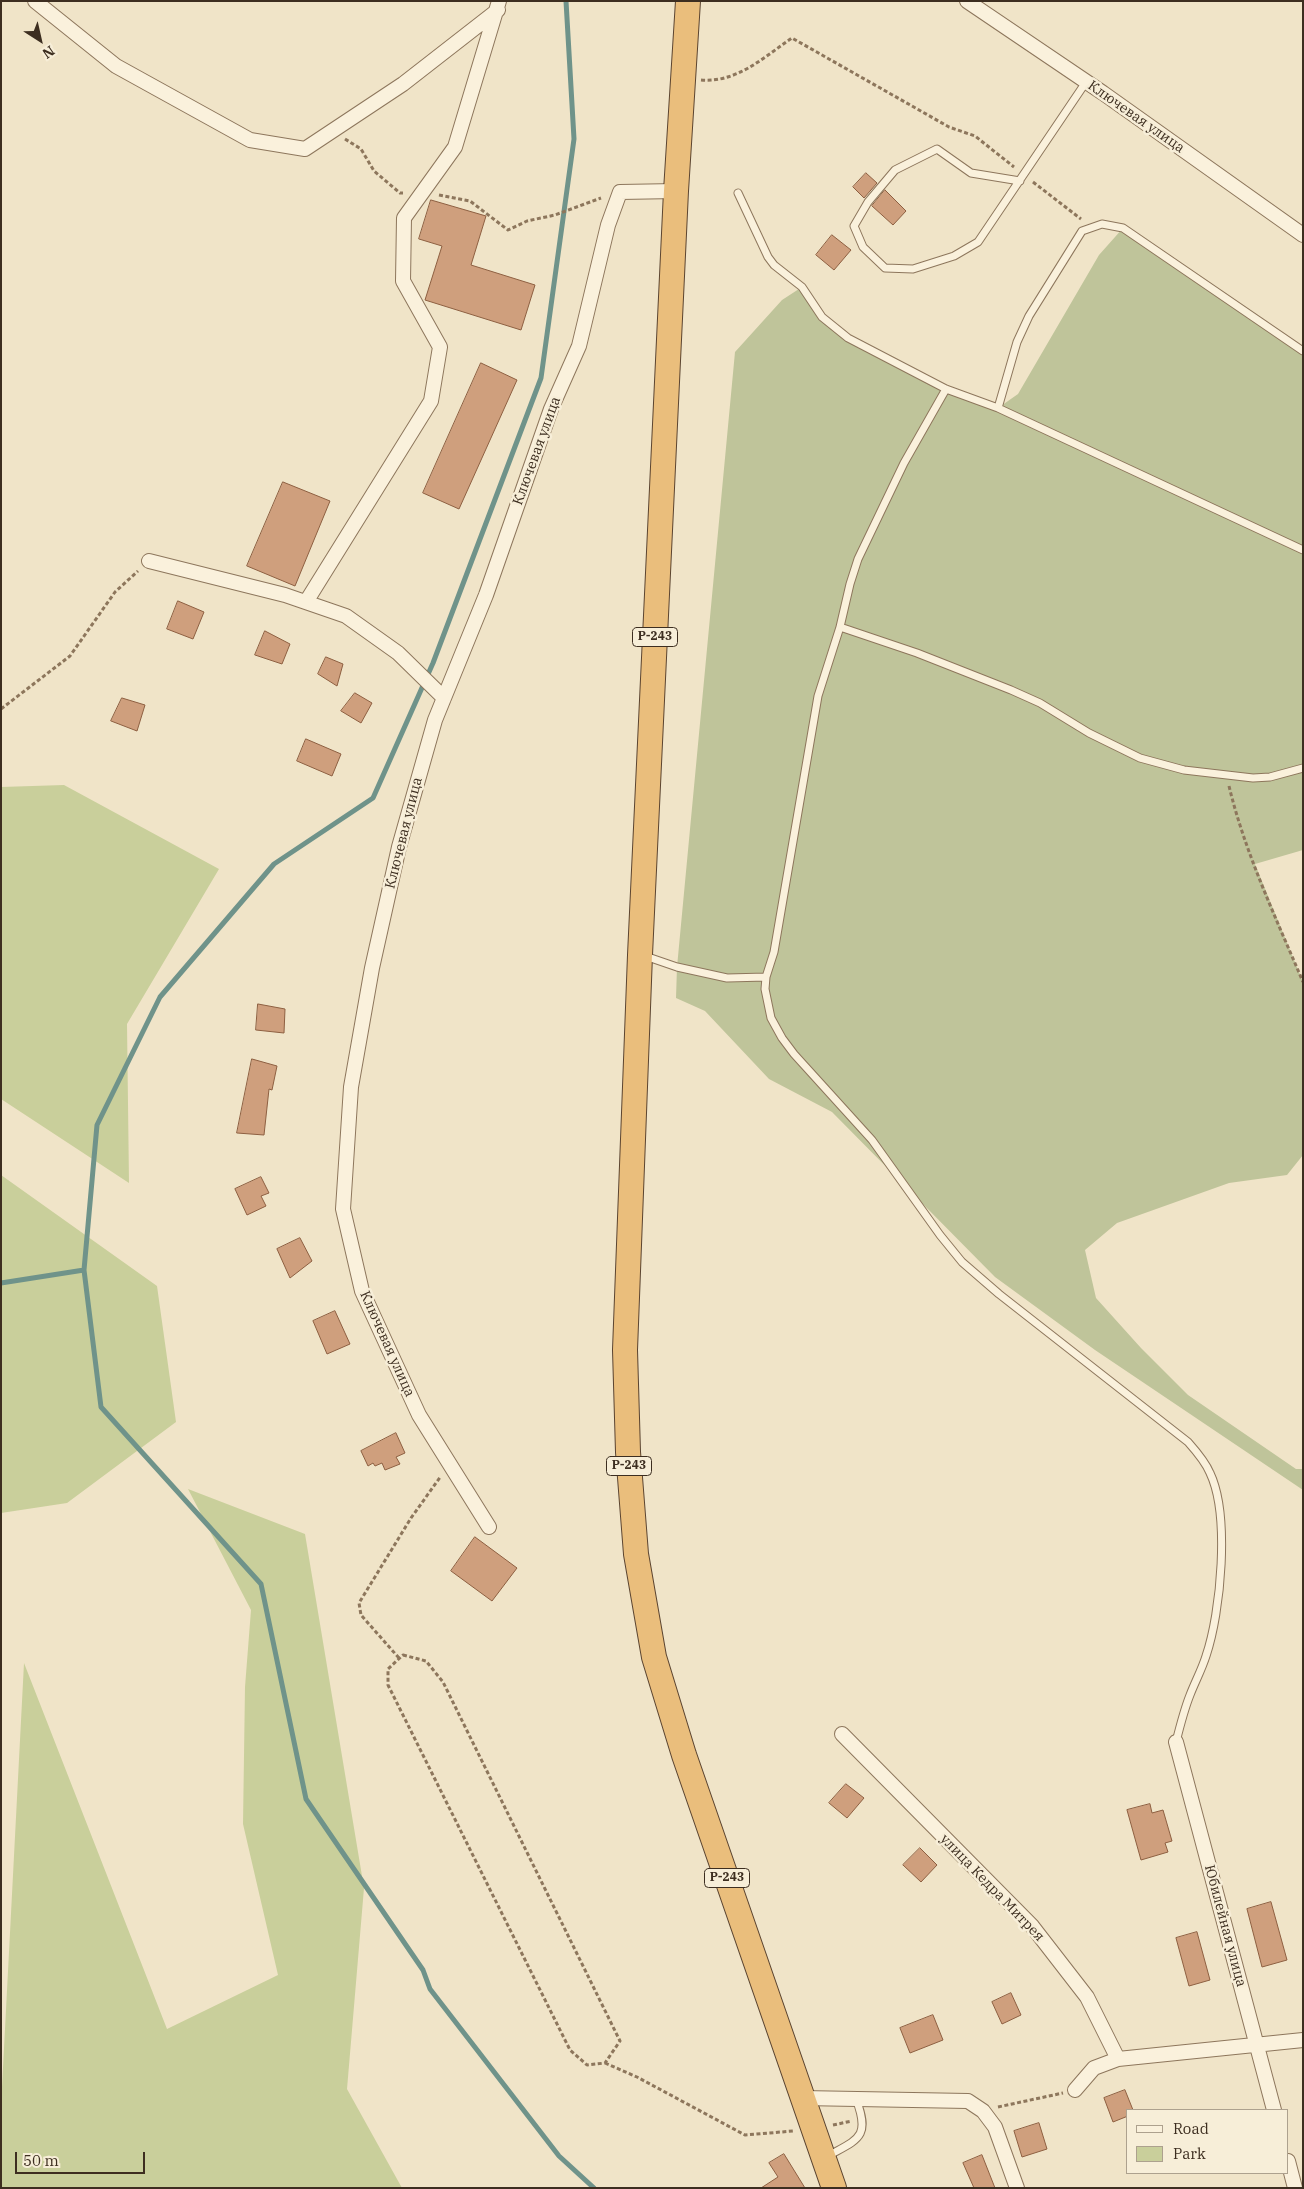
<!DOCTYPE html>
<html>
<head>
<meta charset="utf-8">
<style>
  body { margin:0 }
  #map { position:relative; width:1304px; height:2189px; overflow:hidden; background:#f0e4c8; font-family:"IBM Plex Serif",serif }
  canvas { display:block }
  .frame { position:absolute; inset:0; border:2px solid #3d2e20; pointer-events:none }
  .legend { position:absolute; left:1126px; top:2109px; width:162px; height:65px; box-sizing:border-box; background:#f7eed8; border:1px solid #ada18e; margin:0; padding:6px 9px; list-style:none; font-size:15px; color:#3d2e20 }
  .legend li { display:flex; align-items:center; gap:10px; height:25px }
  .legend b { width:25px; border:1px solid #ada18e }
  .north { position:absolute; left:15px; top:15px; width:50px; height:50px; -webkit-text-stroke:4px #f7eed8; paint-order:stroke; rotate:145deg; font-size:14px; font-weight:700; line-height:20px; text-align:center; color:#3d2e20 }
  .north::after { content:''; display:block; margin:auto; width:18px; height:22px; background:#3d2e20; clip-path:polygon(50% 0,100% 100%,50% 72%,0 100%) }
  .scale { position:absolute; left:15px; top:2152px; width:130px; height:22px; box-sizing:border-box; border:2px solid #3d2e20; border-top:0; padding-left:6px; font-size:15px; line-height:18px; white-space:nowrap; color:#3d2e20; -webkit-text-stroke:4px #f7eed8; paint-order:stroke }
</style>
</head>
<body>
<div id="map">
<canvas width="1304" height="2189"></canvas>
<div class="frame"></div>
<ul class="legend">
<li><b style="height:6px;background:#faf1dc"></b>Road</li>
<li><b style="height:14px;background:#c9cf9b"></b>Park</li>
</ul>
<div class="north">N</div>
<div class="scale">50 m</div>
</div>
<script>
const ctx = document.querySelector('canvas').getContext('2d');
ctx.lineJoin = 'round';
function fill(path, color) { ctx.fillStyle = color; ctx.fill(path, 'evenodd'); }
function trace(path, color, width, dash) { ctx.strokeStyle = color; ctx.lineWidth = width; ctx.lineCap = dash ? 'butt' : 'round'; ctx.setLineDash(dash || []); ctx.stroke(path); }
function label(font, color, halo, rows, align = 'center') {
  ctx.font = font + ' "IBM Plex Serif",serif'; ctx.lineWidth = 5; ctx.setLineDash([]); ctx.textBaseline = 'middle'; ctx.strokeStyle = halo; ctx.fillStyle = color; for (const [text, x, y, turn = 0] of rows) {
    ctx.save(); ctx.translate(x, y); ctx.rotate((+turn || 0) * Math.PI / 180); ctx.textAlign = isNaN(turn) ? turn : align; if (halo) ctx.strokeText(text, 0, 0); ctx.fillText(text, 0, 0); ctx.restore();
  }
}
fill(new Path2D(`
  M64 785 219 869 127 1024 129 1183 1 1099V787Z
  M1 1175 157 1286 176 1422 67 1503 1 1513Z
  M188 1489 305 1534 364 1888 347 2089 402 2188H1V2106L24 1663 167 2029 278 1975 243 1824 245 1687 251 1610Z`), '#c9cf9b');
fill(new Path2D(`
  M1123 228 1303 351V850L1255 864 1303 982V1155L1287 1175 1229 1183 1117 1223 1085 1250 1096 1298 1141 1348 1188 1395 1296 1469H1303V1490L1095 1350 995 1277 832 1112 769 1079 705 1011 676 998 677 967 735 352 782 300 802 287 834 329 916 374 998 408 1018 394 1099 255Z`), '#bfc49a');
trace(new Path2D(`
  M566 1 574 139 541 378 433 663 373 798 274 864 160 997 97 1125 84 1270 101 1407 261 1584 306 1799 423 1970 430 1989 559 2156 594 2188
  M1 1283 84 1270`), '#6f938a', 5);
const building = new Path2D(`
  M866 173 877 183 864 198 853 187Z
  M885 190 906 211 893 225 872 206Z
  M431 200 486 216 471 265 535 285 521 330 425 300 442 246 419 239Z
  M832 235 851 250 834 270 816 255Z
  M481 363 517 380 459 509 423 493Z
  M283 482 330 501 295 586 247 566Z
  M178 601 204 612 193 639 167 629Z
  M265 631 290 644 282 664 255 655Z
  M326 657 343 664 337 686 318 674Z
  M355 693 372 703 361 723 341 711Z
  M122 698 145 705 137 731 111 721Z
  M306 739 341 754 332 776 297 761Z
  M258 1004 285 1009 284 1033 256 1030Z
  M252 1059 277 1066 272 1090 269 1089 264 1135 237 1133Z
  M261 1177 269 1193 261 1196 266 1206 247 1215 235 1189Z
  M300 1238 312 1261 290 1278 277 1249Z
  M335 1311 350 1344 327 1354 313 1321Z
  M396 1433 405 1453 396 1457 400 1464 385 1470 382 1463 375 1466 373 1463 368 1466 361 1451Z
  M475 1537 517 1568 492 1601 451 1571Z
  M846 1784 864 1798 847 1818 829 1803Z
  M1150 1804 1152 1813 1163 1810 1172 1841 1165 1843 1168 1852 1141 1860 1127 1810Z
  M920 1848 937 1865 921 1882 903 1865Z
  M1271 1902 1287 1960 1262 1967 1247 1909Z
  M1197 1932 1210 1980 1189 1986 1176 1938Z
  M1011 1993 1021 2015 1002 2024 992 2002Z
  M933 2015 943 2040 910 2053 900 2028Z
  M1125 2090 1133 2110H1128V2116L1113 2122 1104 2098Z
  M1039 2123 1047 2149 1022 2157 1014 2131Z
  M784 2154 805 2188H761L778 2177 769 2163Z
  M982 2155 995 2188H974L963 2163Z`);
fill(building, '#cf9f7d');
trace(building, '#8d5f41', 1);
const service = new Path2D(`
  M1020 181 971 173 937 149 895 170 868 202 854 226 863 247 885 268 913 269 954 256 978 242 1086 82
  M738 193 768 257 774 265 802 287 822 317 848 338 946 389 998 408 1303 550
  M946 389 904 463 858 559 850 584 840 627 818 696 774 952 766 977 765 989 771 1018 782 1038 794 1054 872 1140 940 1235 962 1262 999 1294 1188 1442C1196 1451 1205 1461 1210 1473 1230 1515 1221 1612 1206 1656 1202 1669 1195 1682 1190 1695 1184 1710 1180 1726 1176 1742
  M998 408 1017 342 1029 316 1082 231 1102 224 1123 228 1303 351
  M840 627 917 653 1011 690 1040 703 1089 733 1140 758 1184 770 1253 778 1270 777 1303 768
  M645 956 677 967 727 978 766 977
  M826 2157C858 2139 871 2138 856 2099`);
const minor = new Path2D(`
  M35 1 116 66 250 140 305 149 403 84 498 10
  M967 1 1103 93 1303 235
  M149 561 285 595 346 616 398 653 444 698
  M306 602 431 401 440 347 403 281 404 218 455 147 499 1
  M489 1527 419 1415 362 1291 343 1209 351 1087 372 968 399 847 435 720 486 595 551 409 579 346 608 225 620 192 676 191
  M842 1734 1032 1926 1087 1997 1118 2059
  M1176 1742 1274 2110
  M1075 2090 1094 2068 1118 2059 1303 2040
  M802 2098 968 2101 983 2111 995 2127 1017 2188
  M1288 2161 1295 2188`);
const trunk = new Path2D(`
  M688 1 676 191 640 955 625 1350 628 1452 636 1554 654 1657 684 1755 834 2188`);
trace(service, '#8d765c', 9);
trace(minor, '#8d765c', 16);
trace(trunk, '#5b4430', 26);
trace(new Path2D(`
  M701 80C737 83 764 57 792 38L949 127 975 136 1014 167
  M345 139 361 149 374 171 400 193H403
  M1033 182 1081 219
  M439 195 470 201 508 230 527 221 555 215 601 198
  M1 709 70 656 115 592 138 571
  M1229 786C1245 853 1276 918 1303 982
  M403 1655 426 1661 443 1682 620 2041 605 2063 587 2065 570 2050 388 1685V1669Z
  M399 1658 361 1615 359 1603 411 1518 441 1476
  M605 2063 637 2077 745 2135 793 2131
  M998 2107 1063 2093
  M833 2125 852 2121`), '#8d765c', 3, [4, 2.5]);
trace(service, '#faf1dc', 7);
trace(minor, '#faf1dc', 14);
trace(trunk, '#eabe7c', 24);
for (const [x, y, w] of [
  [655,637,45],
  [629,1466,45],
  [727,1878,45]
]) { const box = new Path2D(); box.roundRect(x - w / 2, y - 9.5, w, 19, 4); ctx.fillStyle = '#f7eed8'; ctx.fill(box); trace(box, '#3d2e20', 1); }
label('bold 12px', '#3d2e20', null, [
  ["Р-243",655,637],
  ["Р-243",629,1466],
  ["Р-243",727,1878]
]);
label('14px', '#3d2e20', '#f7eed8', [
  ["Ключевая улица",1136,117,35],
  ["Ключевая улица",537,451,-70],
  ["Ключевая улица",404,833,-76],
  ["Ключевая улица",387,1344,66],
  ["улица Кедра Митрея",992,1888,46],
  ["Юбилейная улица",1225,1926,75]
]);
</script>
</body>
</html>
